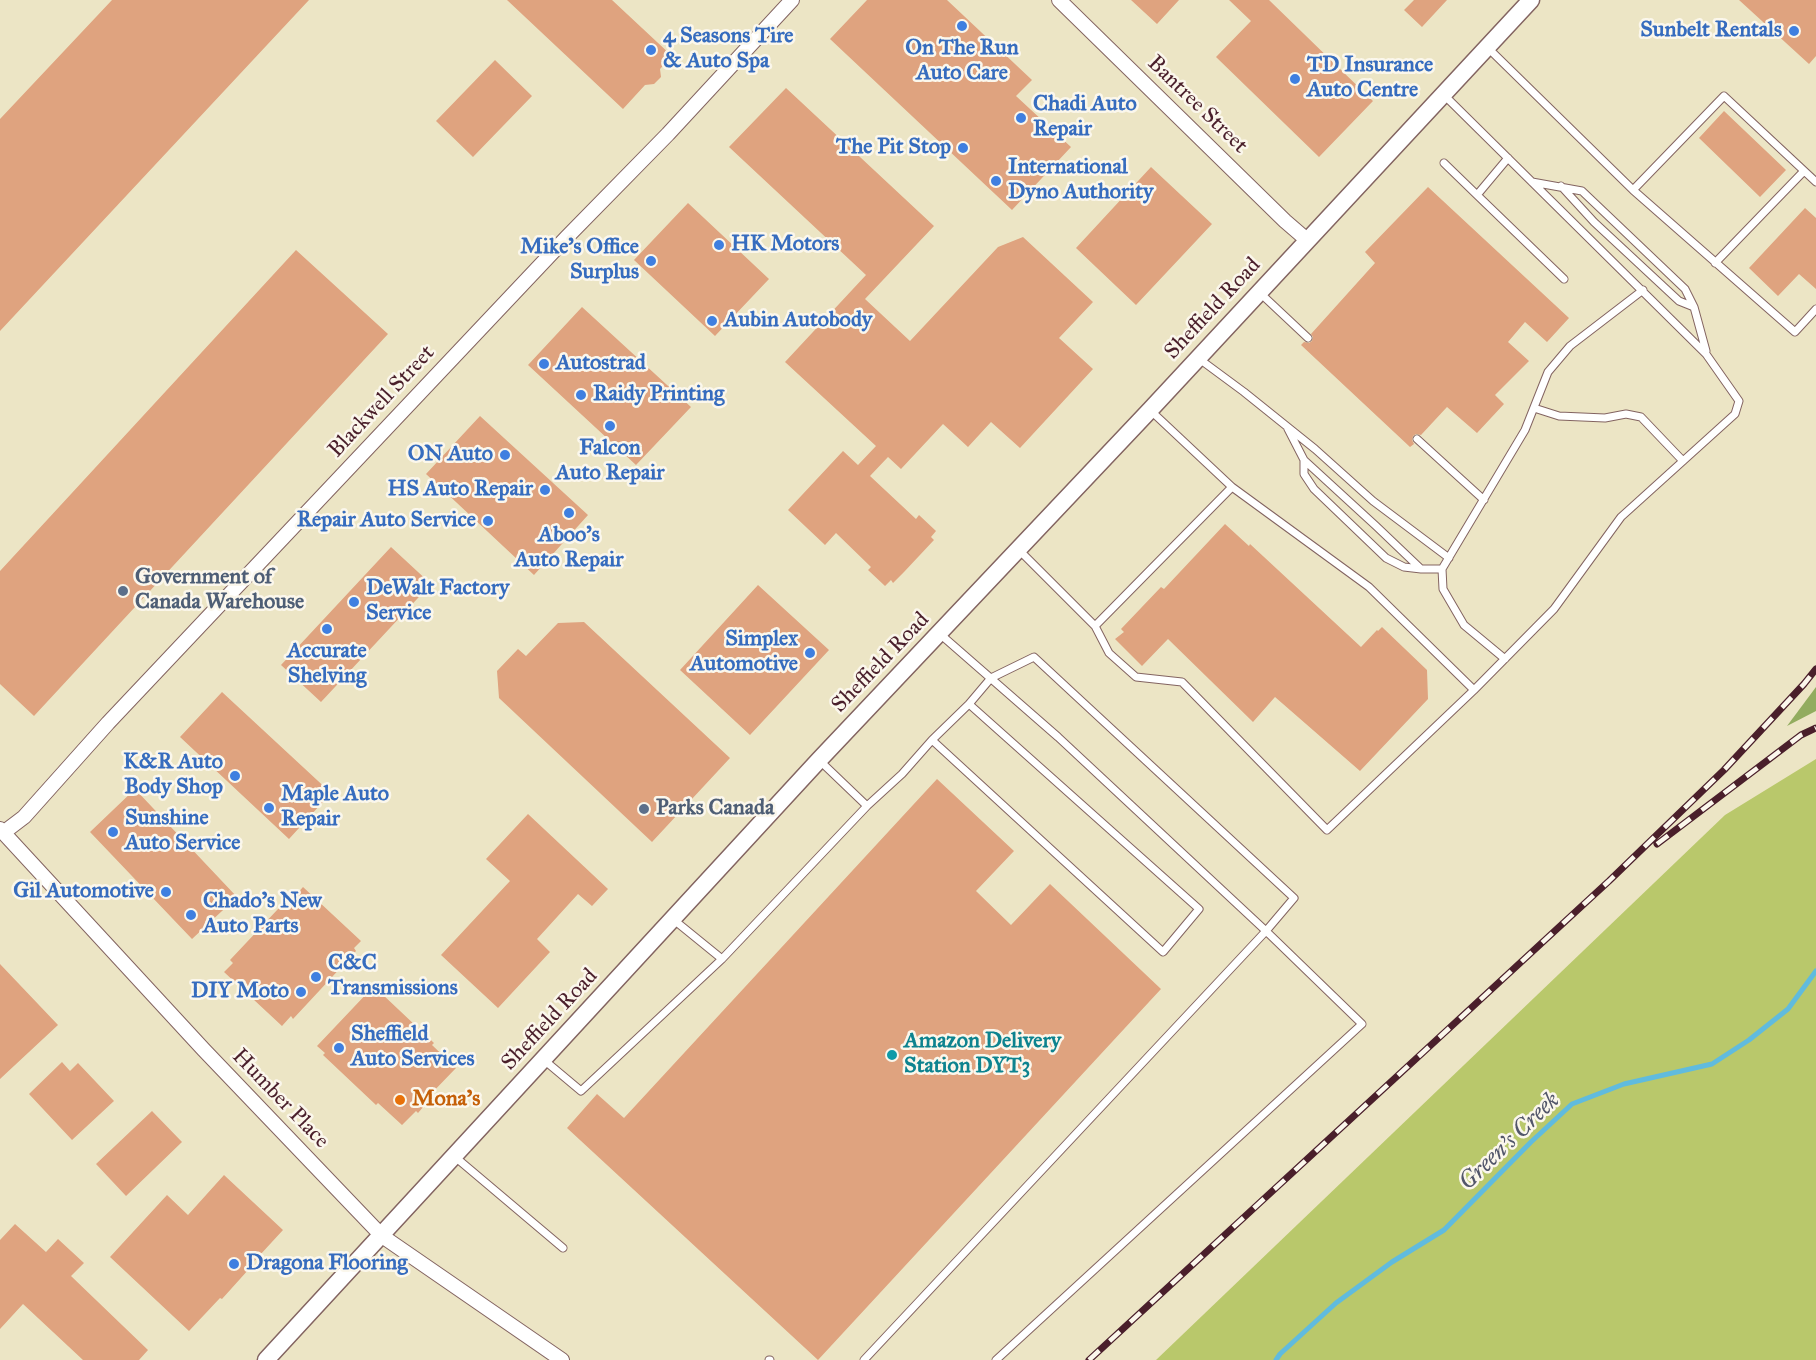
<!DOCTYPE html>
<html>
<head>
<meta charset="utf-8">
<style>
  body { margin:0 }
  canvas { display:block; background:#ece5c5 }
</style>
</head>
<body>
<canvas width="1816" height="1360"></canvas>
<script>
const ctx = document.querySelector('canvas').getContext('2d');
ctx.lineJoin = 'round';
function fill(path, color) { ctx.fillStyle = color; ctx.fill(path, 'evenodd'); }
function trace(path, color, width, dash) { ctx.strokeStyle = color; ctx.lineWidth = width; ctx.lineCap = dash ? 'butt' : 'round'; ctx.setLineDash(dash || []); ctx.stroke(path); }
function label(font, color, halo, rows, align = 'center') {
  ctx.font = font + ' "IM FELL Great Primer",serif'; ctx.lineWidth = 5; ctx.setLineDash([]); ctx.textBaseline = 'middle'; ctx.strokeStyle = halo; ctx.fillStyle = color; for (const [text, x, y, turn = 0] of rows) {
    ctx.save(); ctx.translate(x, y); ctx.rotate((+turn || 0) * Math.PI / 180); ctx.textAlign = isNaN(turn) ? turn : align; if (halo) ctx.strokeText(text, 0, 0); ctx.fillText(text, 0, 0); ctx.restore();
  }
}
fill(new Path2D(`
  M1816 759V1360H1156L1725 815Z`), '#b9c86b');
fill(new Path2D(`
  M1816 687V711L1787 726Z`), '#92ac5f');
trace(new Path2D(`
  M1276 1360 1280 1354 1336 1303 1392 1262 1444 1230 1531 1142 1572 1104 1624 1084 1712 1064 1749 1040 1788 1009 1816 971`), '#60bbde', 5);
fill(new Path2D(`
  M112 0H309L0 331V119Z
  M507 0H612L672 56 660 69 661 77 654 84 645 85 623 109Z
  M867 0H947L1032 80 1016 96 1071 147 1012 210 830 39Z
  M1131 0H1179L1157 24Z
  M1229 0H1269L1373 101 1319 157 1216 57 1251 21Z
  M1414 0H1447L1422 27 1404 10Z
  M1739 0H1816V56L1809 64Z
  M495 60 532 96 473 157 436 121Z
  M786 88 934 226 865 299 910 341 998 247 1023 237 1093 302 1059 338 1093 369 1020 448 991 422 968 447 943 424 901 469 888 457 870 476 916 519 919 515 936 531 931 537 934 540 904 572 893 583 891 580 885 586 868 570 871 567 836 533 825 545 788 510 843 451 858 465 876 446 785 362 866 275 729 147Z
  M1724 111 1786 170 1760 197 1699 138Z
  M1151 167 1212 224 1136 305 1076 248Z
  M1428 187 1569 318 1547 342 1525 322 1508 342 1529 361 1495 395 1504 404 1477 433 1447 407 1421 435 1416 434 1413 436 1412 440 1414 444 1410 447 1301 345 1304 342 1309 343 1312 341 1313 337 1311 334 1375 263 1365 252Z
  M688 203 769 279 715 336 634 260Z
  M1805 208 1816 218V289L1799 274 1778 296 1749 268Z
  M296 250 388 334 34 716 0 684V571Z
  M582 307 691 407 636 465 528 365Z
  M480 416 588 515 534 575 426 474Z
  M1225 524 1249 546 1250 544 1361 647 1377 630 1378 631 1382 627 1427 670 1428 699 1360 771 1275 697 1253 722 1168 639 1142 666 1115 639 1124 632 1121 629 1161 587 1164 589Z
  M391 547 431 584 321 702 281 665Z
  M758 585 829 650 750 735 680 670Z
  M584 622 730 758 652 842 499 698 497 671 518 649 526 656 558 623Z
  M222 692 331 793 289 839 180 737Z
  M937 779 1014 851 976 891 1011 925 1050 884 1161 989 818 1360 567 1128 597 1094 624 1118Z
  M135 789 237 897 192 939 90 832Z
  M528 814 608 889 592 906 578 894 537 939 550 952 498 1008 441 955 510 881 486 859Z
  M303 887 361 941 354 948 356 951 320 990 293 1019 291 1016 282 1026 224 972 233 963 230 960 294 892 296 895Z
  M0 964 58 1025 0 1079Z
  M371 989 378 996 381 993 434 1043 432 1045 456 1068 429 1096 431 1098 418 1113 416 1111 402 1125 378 1103 376 1105 323 1055 325 1053 317 1046Z
  M62 1062 70 1071 78 1063 114 1101 72 1140 29 1094Z
  M152 1111 182 1142 126 1196 96 1164Z
  M224 1175 283 1230 248 1268 249 1269 222 1299 220 1298 189 1331 110 1257 167 1195 188 1215Z
  M15 1224 46 1252 58 1239 84 1263 71 1276 148 1350 139 1360H83L23 1304 0 1329V1240Z`), '#dfa37f');
const service = new Path2D(`
  M1487 47 1633 190 1795 332 1816 309
  M1443 94 1706 354 1739 401 1735 414 1621 517 1554 609 1474 690
  M1444 163 1477 195 1508 158
  M1532 182 1582 191 1685 289 1694 307 1679 301 1594 222 1561 186
  M1633 190 1724 96 1816 182
  M1477 195 1564 279
  M1715 263 1804 171
  M1259 292 1308 338
  M1694 307 1706 351
  M1198 358 1244 392 1315 449 1373 501 1449 558
  M1534 408 1559 416 1605 418 1626 414 1641 417 1683 461
  M1288 429 1304 460 1376 526 1421 569H1442
  M1417 439 1484 500
  M1304 460V474L1314 489 1386 558 1404 567 1421 569
  M1019 550 1095 626 1232 487
  M1095 626 1109 653 1136 677 1182 682 1327 830 1474 690 1369 587 1232 487 1150 410
  M940 634 1058 737 1266 931 1362 1024 996 1360
  M1505 659 1464 625 1443 589 1442 569 1525 430 1548 372 1570 346 1643 290
  M932 740 1163 952 1199 909 969 704
  M819 760 867 806 902 774 932 740 969 704 991 678 1034 657 1294 898 1266 931 864 1360
  M674 920 722 959 867 806
  M544 1060 581 1091 722 959
  M454 1156 563 1248
  M769 1360H770`);
const minor = new Path2D(`
  M1059 0 1285 221 1307 240
  M0 829 204 1050 382 1236 562 1360
  M3 833 24 817 108 723 567 237 668 134 792 0`);
const tertiary = new Path2D(`
  M266 1360 819 760 1150 410 1531 0`);
trace(service, '#836461', 9);
trace(minor, '#836461', 16);
trace(tertiary, '#836461', 19);
trace(service, '#fff', 7);
trace(minor, '#fff', 14);
trace(tertiary, '#fff', 16);
const rail = new Path2D(`
  M1657 844 1801 735 1816 728
  M1089 1360 1609 881 1724 770 1804 684 1816 669`);
trace(rail, '#4a1f2b', 7);
trace(rail, '#fbf7ec', 4.5, [14]);
for (const [x, y, r, color] of [
  [962,26,6,"#3f7fe0"],
  [1794,31,6,"#3f7fe0"],
  [651,50,6,"#3f7fe0"],
  [1295,79,6,"#3f7fe0"],
  [1021,118,6,"#3f7fe0"],
  [963,148,6,"#3f7fe0"],
  [996,181,6,"#3f7fe0"],
  [719,245,6,"#3f7fe0"],
  [651,261,6,"#3f7fe0"],
  [712,321,6,"#3f7fe0"],
  [544,364,6,"#3f7fe0"],
  [581,395,6,"#3f7fe0"],
  [610,426,6,"#3f7fe0"],
  [505,455,6,"#3f7fe0"],
  [545,490,6,"#3f7fe0"],
  [569,513,6,"#3f7fe0"],
  [488,521,6,"#3f7fe0"],
  [123,591,6,"#5c6f8a"],
  [354,602,6,"#3f7fe0"],
  [327,629,6,"#3f7fe0"],
  [810,653,6,"#3f7fe0"],
  [235,776,6,"#3f7fe0"],
  [269,808,6,"#3f7fe0"],
  [644,809,6,"#5c6f8a"],
  [113,832,6,"#3f7fe0"],
  [166,892,6,"#3f7fe0"],
  [191,915,6,"#3f7fe0"],
  [316,977,6,"#3f7fe0"],
  [301,992,6,"#3f7fe0"],
  [339,1048,6,"#3f7fe0"],
  [892,1055,6,"#0f9aa8"],
  [400,1100,6,"#e8710a"],
  [234,1264,6,"#3f7fe0"]
]) { const dot = new Path2D(); dot.arc(x, y, r, 0, 2 * Math.PI); ctx.fillStyle = color; ctx.fill(dot); trace(dot, '#fbf7ec', 2); }
label('bold 22px', '#366cbe', '#fbf7ec', [
  ["Sunbelt Rentals",1782,31,"right"],
  ["4 Seasons Tire",663,37],
  ["& Auto Spa",663,62],
  ["On The Run",962,49,"center"],
  ["Auto Care",962,74,"center"],
  ["TD Insurance",1307,66],
  ["Auto Centre",1307,91],
  ["Chadi Auto",1033,105],
  ["Repair",1033,130],
  ["The Pit Stop",951,148,"right"],
  ["International",1008,168],
  ["Dyno Authority",1008,193],
  ["HK Motors",731,245],
  ["Mike's Office",639,248,"right"],
  ["Surplus",639,273,"right"],
  ["Aubin Autobody",724,321],
  ["Autostrad",556,364],
  ["Raidy Printing",593,395],
  ["Falcon",610,449,"center"],
  ["Auto Repair",610,474,"center"],
  ["ON Auto",493,455,"right"],
  ["HS Auto Repair",533,490,"right"],
  ["Repair Auto Service",476,521,"right"],
  ["Aboo's",569,536,"center"],
  ["Auto Repair",569,561,"center"],
  ["DeWalt Factory",366,589],
  ["Service",366,614],
  ["Simplex",798,640,"right"],
  ["Automotive",798,665,"right"],
  ["Accurate",327,652,"center"],
  ["Shelving",327,677,"center"],
  ["K&R Auto",223,763,"right"],
  ["Body Shop",223,788,"right"],
  ["Maple Auto",281,795],
  ["Repair",281,820],
  ["Sunshine",125,819],
  ["Auto Service",125,844],
  ["Gil Automotive",154,892,"right"],
  ["Chado's New",203,902],
  ["Auto Parts",203,927],
  ["C&C",328,964],
  ["Transmissions",328,989],
  ["DIY Moto",289,992,"right"],
  ["Sheffield",351,1035],
  ["Auto Services",351,1060],
  ["Dragona Flooring",246,1264]
], 'left');
label('22px', '#4a1f2b', '#fbf7ec', [
  ["Bantree Street",1197,105,44],
  ["Sheffield Road",1213,309,-47],
  ["Blackwell Street",382,402,-47],
  ["Sheffield Road",881,663,-46],
  ["Sheffield Road",550,1020,-47],
  ["Humber Place",280,1099,46]
]);
label('bold 22px', '#4e5e75', '#fbf7ec', [
  ["Government of",135,578],
  ["Canada Warehouse",135,603],
  ["Parks Canada",656,809]
], 'left');
label('bold 22px', '#0d838f', '#fbf7ec', [
  ["Amazon Delivery",904,1042],
  ["Station DYT3",904,1067]
], 'left');
label('bold 22px', '#c56008', '#fbf7ec', [
  ["Mona's",412,1100]
], 'left');
label('italic 24px', '#52566a', '#fbf7ec', [
  ["Green's Creek",1510,1142,-44]
]);
</script>
</body>
</html>
